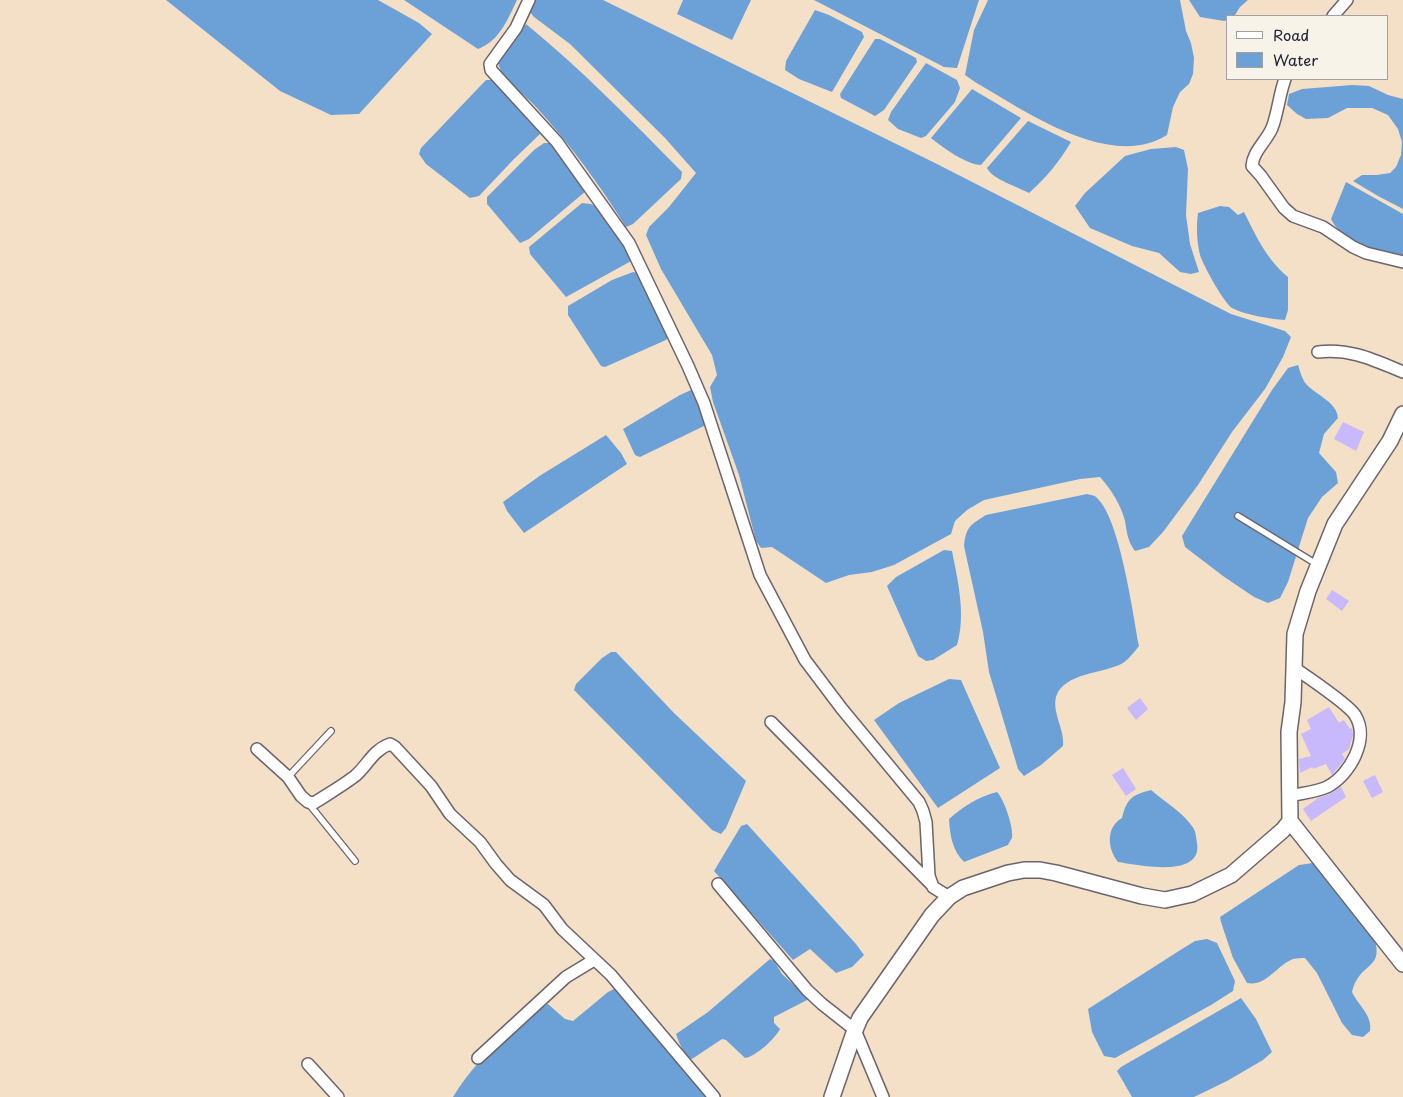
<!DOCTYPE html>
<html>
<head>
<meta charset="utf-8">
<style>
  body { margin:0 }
  #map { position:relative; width:1403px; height:1097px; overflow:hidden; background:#f4e0c7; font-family:"Playpen Sans",sans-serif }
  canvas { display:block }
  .legend { position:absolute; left:1226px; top:15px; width:162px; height:65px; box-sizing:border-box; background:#f7f3e8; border:1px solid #a29fa3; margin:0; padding:6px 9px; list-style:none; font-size:15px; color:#22223b }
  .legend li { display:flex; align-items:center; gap:10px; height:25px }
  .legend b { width:25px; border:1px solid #a29fa3 }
</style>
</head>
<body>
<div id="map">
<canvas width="1403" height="1097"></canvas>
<ul class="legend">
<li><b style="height:6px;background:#fff"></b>Road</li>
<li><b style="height:14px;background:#6ca1d8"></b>Water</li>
</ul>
</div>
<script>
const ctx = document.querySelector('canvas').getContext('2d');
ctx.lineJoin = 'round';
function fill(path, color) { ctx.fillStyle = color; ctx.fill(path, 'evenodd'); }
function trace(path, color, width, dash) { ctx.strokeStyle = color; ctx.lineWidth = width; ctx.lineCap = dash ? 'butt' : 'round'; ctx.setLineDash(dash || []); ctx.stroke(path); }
fill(new Path2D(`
  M166 0H378L419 23 432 34 359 114 331 115 280 91Z
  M404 0H517C507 21 500 40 478 49Z
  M533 0H603L933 162 1231 314 1285 331 1291 337 1283 357 1265 389 1232 432 1198 485 1163 532 1149 547 1135 551C1128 542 1127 533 1125 521 1121 505 1111 489 1100 477L1080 479 984 500 967 510 955 521 951 534 894 565 872 572 849 575 826 583 772 547 761 548 756 541 739 475 713 402 710 387 717 375 712 355 661 269 646 235 649 227 669 207 696 173 665 138 570 44 534 17 529 11Z
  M683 0H751L732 40 677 14Z
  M814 0H979L957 68 944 67Z
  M988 0H1180L1186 31 1191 43 1194 58 1193 74 1189 84 1180 92 1173 107 1167 135C1110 171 1025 111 975 82L965 75 974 30Z
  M1189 0H1248L1240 7 1235 15 1227 16V20L1224 21 1200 17Z
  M815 10 829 15 862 32 864 37 832 92 799 79 785 70 786 61Z
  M526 24C582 70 632 121 682 172L681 179 633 224 626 227C599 184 570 144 536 107 523 92 500 81 498 61Z
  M875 39H880L916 58 917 62 884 110 875 116 841 98 840 94Z
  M926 63 957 80 960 88 955 102 926 136 921 138 898 129 888 120 891 112Z
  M486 80H496L539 126 540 134 514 159 479 196 470 198 426 164 419 154 421 148Z
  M1352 85 1369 86 1388 95 1403 99V209L1378 196 1353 181 1362 175H1377L1390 173 1396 167 1401 155 1402 142 1398 129 1388 115 1372 108H1347L1328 118 1306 119 1297 114 1287 105 1289 94 1302 89Z
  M972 89 1021 118 981 165C967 165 942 147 931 138Z
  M1028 121 1071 142C1060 161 1045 179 1029 193 1018 187 992 179 987 168Z
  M544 143H550L575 172 586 191 529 239 520 243 487 204V197L534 150Z
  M1176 147 1184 150 1188 169 1186 215 1190 244 1199 272 1191 274 1180 272 1159 253 1132 246 1090 228 1075 206 1085 193 1125 156 1151 149Z
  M1346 182 1403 214V258C1380 252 1342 243 1331 219Z
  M582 203 591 204 601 209 633 260 566 297 530 254 529 247Z
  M1220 206 1229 207 1238 215 1244 212C1256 236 1267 260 1288 277V310L1285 320C1270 319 1245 315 1232 308 1224 303 1203 265 1200 255 1197 242 1196 227 1198 213Z
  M633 272 639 273 669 335 666 340 605 367 601 366 568 315V306L612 280Z
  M1298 365C1300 371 1302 379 1306 384 1316 395 1337 402 1338 418L1324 434 1319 453 1336 472 1338 483 1322 497 1308 518 1288 582 1280 598 1268 603 1254 597 1223 576 1185 547 1182 536 1272 390 1288 368Z
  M691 390 697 393 706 425 640 457 635 455 623 429 680 395Z
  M606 435 621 453 627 464 524 533 507 511 503 502 541 475Z
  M1087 494C1090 495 1095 495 1097 498 1120 519 1133 614 1139 646 1134 652 1129 659 1123 663 1104 674 1064 672 1056 697 1052 713 1065 730 1063 746L1041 765 1024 776 1018 769 989 672 983 632 964 546C966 527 970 525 986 515Z
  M944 550 952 551C958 581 966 615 957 645L933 660 926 661 918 656 887 586 896 577Z
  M611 652H616L674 713 746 781 726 828 721 834 712 830 574 690 576 684 602 658Z
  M949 679 961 680 1000 768 938 808 874 720 899 703Z
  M1151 790C1165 802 1184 813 1194 829 1196 833 1196 838 1197 843 1203 879 1138 865 1118 862 1107 848 1106 827 1122 818 1127 798 1132 795 1151 790Z
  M997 792C1004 799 1014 828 1012 838 1011 840 1009 842 1008 845L964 862C952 850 950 835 949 819 964 806 978 797 997 792Z
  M747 824 856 944 864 955 852 967 836 973 810 949 793 960 714 871 741 826Z
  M1313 863 1374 937C1383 966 1367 962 1356 981 1354 984 1353 988 1352 992 1358 1005 1373 1016 1370 1031L1363 1037 1352 1035 1342 1023 1317 973 1305 958C1302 958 1297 958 1293 959 1277 965 1266 987 1247 983L1233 958 1221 922 1220 917 1299 865Z
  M1207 939 1217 943 1235 981 1233 991 1211 1005 1115 1058 1104 1056 1092 1032 1088 1009 1182 949 1195 941Z
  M770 959 774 961 782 974 809 999 774 1017V1023L780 1029C775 1039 755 1057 745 1058L726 1040 722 1039 692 1059C684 1055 679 1043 676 1034L708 1012Z
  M618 987 707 1097H453C475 1061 512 1025 548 1004L565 1019 573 1021 608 992Z
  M1241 998 1256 1019 1272 1052 1263 1060 1227 1081 1194 1097H1132L1117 1071 1121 1067Z`), '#6ca1d8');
fill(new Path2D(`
  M1343 422 1364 432 1356 451 1334 439Z
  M1332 590 1349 601 1342 611 1326 599Z
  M1140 698 1148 709 1136 720 1127 708Z
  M1329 707 1339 723 1344 720 1350 729 1352 728 1353 735 1349 749 1342 754 1345 759 1332 775 1326 764 1313 769 1312 767 1300 773 1299 759 1311 756 1301 734 1311 729 1307 720Z
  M1123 768 1136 789 1126 796 1112 775Z
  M1375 775 1383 792 1372 798 1363 781Z
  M1341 787 1346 797 1311 821 1303 809 1318 798 1330 794Z`), '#c7b9fb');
const lane = new Path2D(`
  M1238 516 1318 565
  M288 777 331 731
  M309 804 355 861`);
const street = new Path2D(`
  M529 0 516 28 490 64 491 70 557 142 629 243 688 366 704 403 760 575 805 660 842 709 919 802 923 811 926 822 929 876 933 887 949 897
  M1333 16 1347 0
  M1285 79C1279 95 1278 113 1272 128 1266 142 1253 151 1252 166L1261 176 1284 208 1293 216 1323 227 1353 247 1366 253 1403 262
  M1318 352C1350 348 1374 360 1403 372
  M771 722 931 884
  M257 749 288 777 301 796 308 802 314 803C328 794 342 786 355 776 367 766 373 750 390 744L395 747 431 786 450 814 480 842 496 864 510 880 544 905 562 929 611 975 714 1097
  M1290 796C1302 793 1316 792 1327 787 1350 775 1370 739 1355 715 1347 703 1308 678 1295 668
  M718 884 807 990 822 1004 855 1030 883 1097
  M478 1058 566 977 594 960
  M308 1064 338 1097`);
const secondary = new Path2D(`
  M1290 821 1403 964
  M832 1097 855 1030 860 1018 932 915 949 897 963 888 1008 873 1024 870H1040L1056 873 1142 896 1165 900 1192 894 1231 875 1283 830 1290 821 1289 732 1293 702 1295 634 1308 591 1335 524 1390 441 1403 414`);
trace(lane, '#6c646c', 8);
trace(street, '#6c646c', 14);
trace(secondary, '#6c646c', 18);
trace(lane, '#fff', 5.5);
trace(street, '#fff', 11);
trace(secondary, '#fff', 15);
</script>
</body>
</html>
